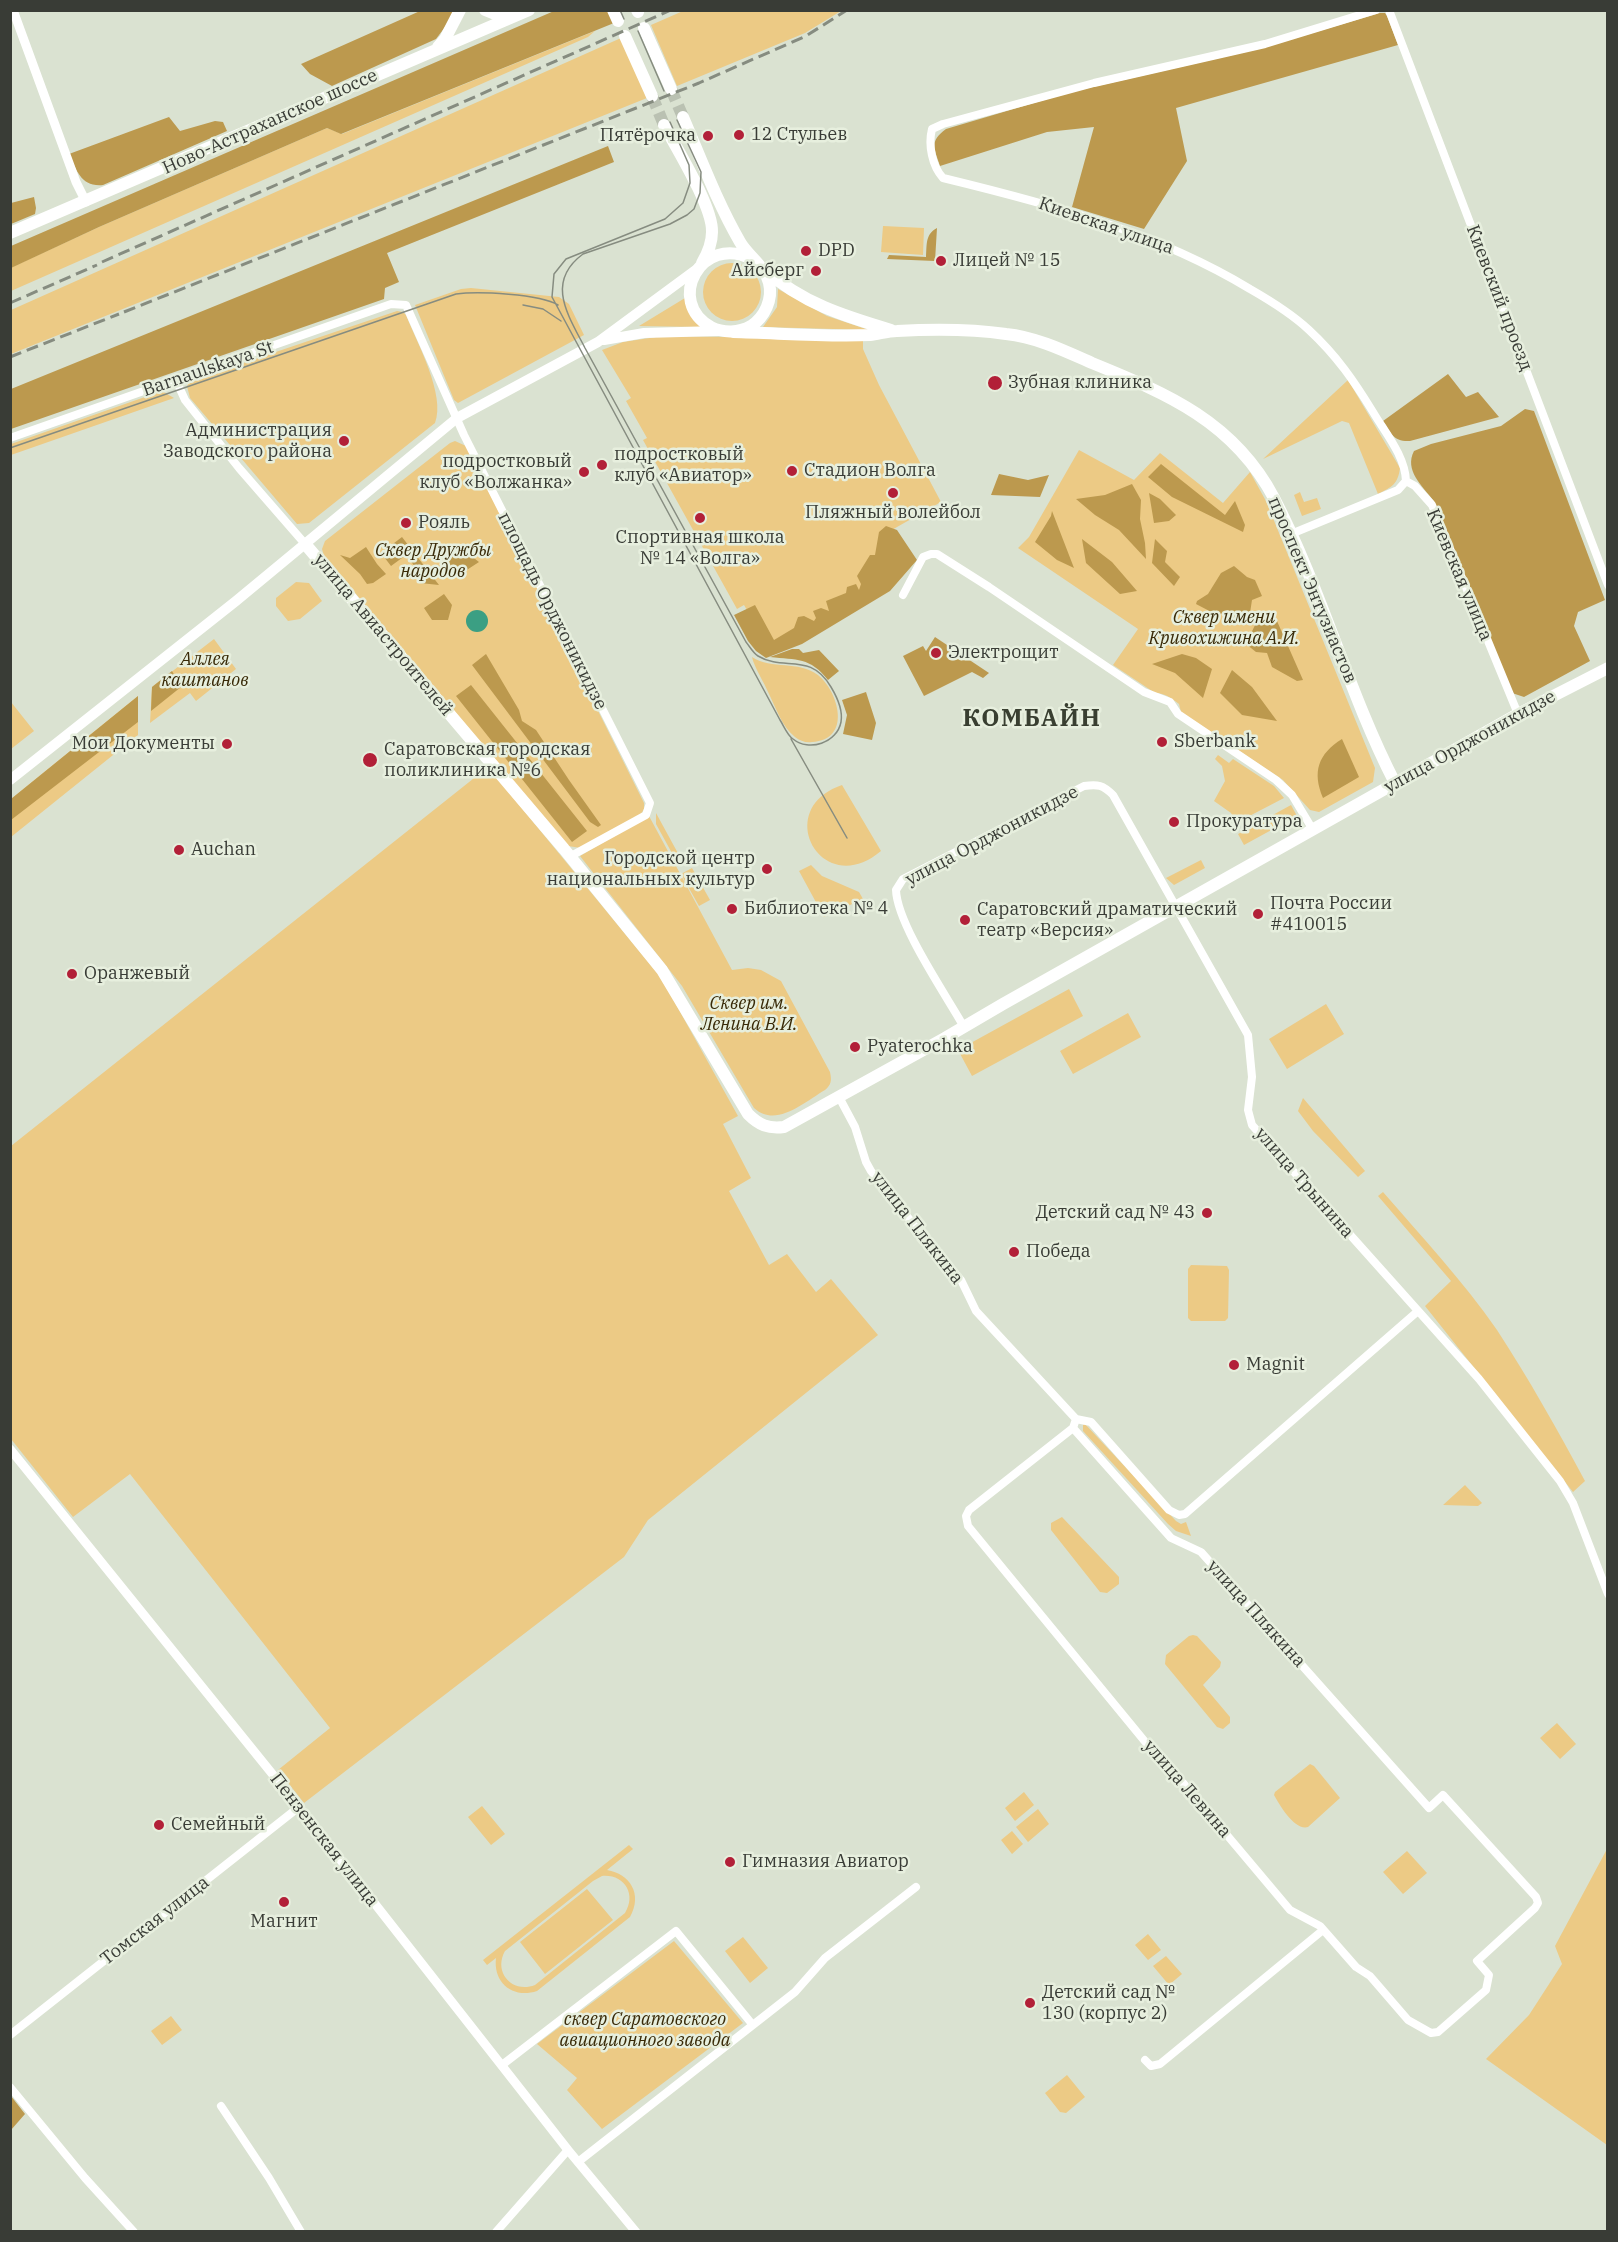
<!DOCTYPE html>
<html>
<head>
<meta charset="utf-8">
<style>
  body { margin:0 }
  #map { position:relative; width:1618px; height:2242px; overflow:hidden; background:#dae2d1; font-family:"IBM Plex Serif",serif }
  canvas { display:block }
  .frame { position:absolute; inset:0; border:12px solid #393c36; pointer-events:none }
</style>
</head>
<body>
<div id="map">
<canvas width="1618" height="2242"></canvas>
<div class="frame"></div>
</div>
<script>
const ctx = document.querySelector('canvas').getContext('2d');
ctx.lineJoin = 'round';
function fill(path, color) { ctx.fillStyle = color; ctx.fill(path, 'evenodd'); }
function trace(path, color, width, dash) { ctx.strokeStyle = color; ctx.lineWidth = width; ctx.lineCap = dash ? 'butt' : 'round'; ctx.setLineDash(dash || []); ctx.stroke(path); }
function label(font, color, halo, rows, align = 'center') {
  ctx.font = font + ' "IBM Plex Serif",serif'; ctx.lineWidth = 5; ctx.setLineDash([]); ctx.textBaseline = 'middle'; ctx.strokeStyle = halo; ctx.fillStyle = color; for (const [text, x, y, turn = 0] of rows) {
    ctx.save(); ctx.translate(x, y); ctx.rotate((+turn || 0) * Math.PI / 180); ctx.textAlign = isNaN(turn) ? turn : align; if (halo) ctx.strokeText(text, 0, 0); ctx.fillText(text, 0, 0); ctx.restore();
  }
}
fill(new Path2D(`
  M683 11V10L841 11 805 33 677 86 651 25Z
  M595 31 588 37 11 291 10 268 99 227 327 128 342 134Z
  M621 38 647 98 11 354V310Z
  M883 226 924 228 923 255 881 252Z
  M703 292a29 29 0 1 1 58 0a29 29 0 1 1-58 0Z
  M471 288 559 297 569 304 584 335 458 403 454 400 415 305 461 289Z
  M778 289 827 316 869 330 763 327 777 307Z
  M685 298 690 313 701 327 639 326Z
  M397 311 403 312 406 315C417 343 446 395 435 423L309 523 297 524 190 398 187 386 190 381Z
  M663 336 863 339V349L879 385 941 502 883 535 881 584 770 650 744 605 737 609 643 440 647 438 626 401 631 398 602 350 623 342Z
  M1348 380 1400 468C1398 484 1392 487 1378 494L1349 423 1342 421 1263 459Z
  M162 391 174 398 11 455V444Z
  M455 441 466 446 644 803V809L641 814 581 848 568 846 324 556 322 549 325 541 450 443Z
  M1079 450 1134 480 1160 453 1223 503 1250 472 1266 501 1375 768 1373 782 1319 812 1310 810 1283 780 1181 712 1179 704C1171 698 1165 693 1155 693L1113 665 1138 629 1018 548 1029 537Z
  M1300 492 1304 502 1317 498 1321 509 1302 516 1294 495Z
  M296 582 309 583 322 601 300 619 288 621 276 606V598Z
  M214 639 236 669 196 701 190 693 150 723 152 687Z
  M752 657C772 670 798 660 818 675 839 692 852 740 812 742 806 743 800 741 795 737 782 727 776 708 769 694 764 682 754 667 752 657Z
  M138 696V735L11 837V799Z
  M11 702 34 731 11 749H10Z
  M1218 755 1229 763 1233 759 1274 786 1284 798 1236 823 1231 813 1214 801 1225 781 1222 766 1215 759Z
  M488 767 658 974 669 992 738 1116 723 1124 751 1178 729 1191 769 1265 787 1254 816 1292 831 1279 878 1335 648 1520 624 1557 304 1803 278 1770 330 1728 130 1474 73 1517 11 1439V1146Z
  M842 785 881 851C822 901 771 809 842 785Z
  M1291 805 1297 816 1244 845 1238 834Z
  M656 813 680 857 673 855 656 824Z
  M649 816 732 970 748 968 761 970 781 981 830 1072C832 1081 831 1085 825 1090 803 1103 776 1128 754 1108L682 986 580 856Z
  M1201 860 1205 868 1174 885 1166 878Z
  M811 865 822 876 859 892 863 899 824 917 799 871Z
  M692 868 710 900 699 906 681 874Z
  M1069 989 1083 1016 972 1076 958 1050Z
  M1326 1004 1344 1034 1287 1069 1269 1039Z
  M1128 1013 1141 1037 1073 1074 1060 1051Z
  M1303 1098 1365 1171 1358 1177 1313 1131 1298 1111Z
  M1383 1192C1422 1237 1463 1281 1497 1330 1529 1379 1557 1429 1585 1481L1573 1492 1425 1306 1451 1281 1378 1196Z
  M1191 1265 1227 1266 1229 1270 1228 1318 1225 1321H1191L1188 1318V1269Z
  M1085 1424 1176 1521 1181 1524 1186 1522 1191 1536 1176 1531 1168 1524 1083 1431V1425Z
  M1465 1485 1482 1503 1478 1506 1443 1505Z
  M1062 1517 1119 1577V1584L1107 1593 1100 1592 1051 1530V1523Z
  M1193 1635 1197 1636 1221 1662 1220 1667 1203 1685 1230 1717V1723L1223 1729 1217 1727 1165 1664 1166 1655 1189 1636Z
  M1557 1723 1576 1744 1560 1759 1540 1738Z
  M1310 1764 1314 1766 1340 1798 1308 1827C1295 1831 1280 1806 1274 1795L1275 1792Z
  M1024 1792 1034 1805 1015 1821 1005 1808Z
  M482 1806 505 1834 491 1845 468 1817Z
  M1038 1809 1049 1824 1028 1842 1016 1827Z
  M1012 1831 1023 1844 1012 1854 1001 1840Z
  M629 1845 633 1849 607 1870C630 1874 643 1894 630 1917L537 1991C513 1999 493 1983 496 1958L487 1965 483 1960ZM602 1876C624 1874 637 1894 625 1913L535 1985C512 1994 493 1972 505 1951L593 1881Z
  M1607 1849V2145L1486 2059 1529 2015 1562 1964 1555 1946Z
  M1407 1851 1427 1873 1403 1894 1383 1872Z
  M587 1889 613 1920 545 1974 520 1942Z
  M1148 1934 1161 1950 1148 1960 1135 1945Z
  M743 1937 768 1968 750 1983 725 1951Z
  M674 1941 743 2023 602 2129 567 2090 577 2078 537 2044Z
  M1166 1956 1182 1974 1169 1985 1153 1966Z
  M171 2016 182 2030 162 2045 151 2031Z
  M1067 2075 1085 2097 1066 2113 1060 2112 1045 2093Z`), '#ecca85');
fill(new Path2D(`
  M420 11H454L445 27 436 39 332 86 310 74 301 64Z
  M554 11H608L614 23 341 134 327 128 99 227 11 268V246Z
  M1380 13H1385L1387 16 1398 45 1176 108 1187 161 1144 229 1072 207 1094 127 1047 132 940 166C934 147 929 142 946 129L1071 92 1258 49Z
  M169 117 180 131 215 121 223 122 227 131 103 185C81 187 77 171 69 154Z
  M608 146 614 162 387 253 399 282 385 288 384 299 11 429V389Z
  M34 197 36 208 35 214 11 224V203Z
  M937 228 935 261 887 259 889 255 926 257C927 245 925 234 937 228Z
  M1448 374 1466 397 1478 392 1499 417 1410 441C1394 442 1390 433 1383 421Z
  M1525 409 1534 411 1605 600 1578 612 1574 626 1590 661 1524 697 1512 693 1434 501C1422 486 1404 470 1414 451L1431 444 1501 426Z
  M1161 464 1225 515 1235 501 1245 525 1243 532 1172 497 1148 477Z
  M999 474 1028 480 1049 475 1040 497 991 495Z
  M1132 484 1141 500 1140 519 1145 543 1146 559 1119 530 1095 515 1076 499 1105 495Z
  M1149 493 1160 499 1176 515 1169 521 1154 523Z
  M1052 511 1074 568 1057 560 1035 542 1051 516Z
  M886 526 897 530 917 560 890 591 802 644 766 658 756 651 748 641 734 615 755 605 774 640 794 628 798 617 804 616 814 621 816 618 813 611 821 608 829 611 826 601 846 593 847 587 856 584 859 590 861 584 857 576 870 555H875L879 532Z
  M402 537 439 585 420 583 416 576V568L406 555 391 566 381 553Z
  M1082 539 1112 562 1137 591 1120 594 1086 563Z
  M1155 539 1167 551 1165 562 1180 577 1174 586 1152 563Z
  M366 547 377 564 386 574 373 583 367 584 360 574 340 555 350 558Z
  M439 550 466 552 479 562 456 577Z
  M1234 566 1247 577 1255 580 1262 596 1252 600 1250 613 1241 623H1228L1224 613 1217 615 1196 604 1197 601 1208 594 1221 573Z
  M444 594 452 605 448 620H432L424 608Z
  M1273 612 1303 680 1297 681 1272 667 1267 653 1256 652 1246 644 1256 623Z
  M935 637 989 673 983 678 972 672 924 696 903 656 923 646 926 651Z
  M792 649H799L803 653 819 650 839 671 828 680C810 657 797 660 770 657Z
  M486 654 519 710 522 721 536 730 569 780 601 825 598 827 590 822 472 665Z
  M1182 654 1196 658 1212 669 1203 698 1175 673 1152 664Z
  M1232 670 1252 687 1277 721 1242 715 1220 693Z
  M172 671 181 687 151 711 152 687Z
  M471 685 587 831 572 842 456 696Z
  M866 692 876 723 872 740 843 734 847 715 842 700Z
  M138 696V722L11 820V799Z
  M1342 739 1359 777 1323 798C1312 772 1318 754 1342 739Z
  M11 2096 25 2114 11 2130H10Z`), '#bc994e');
fill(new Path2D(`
  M466 621a11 11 0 1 1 22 0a11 11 0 1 1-22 0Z`), '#3b9f83');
trace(new Path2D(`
  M671 89 683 117
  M652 96 664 125`), '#bac1b2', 12, [12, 6]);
trace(new Path2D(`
  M1376 10 1265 44 1094 83 943 124 932 129C928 145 932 166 943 178 1050 204 1156 232 1250 289 1271 301 1292 314 1309 330 1337 356 1354 381 1373 412 1386 434 1405 456 1406 481L1415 486 1432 505 1518 714
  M1389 10 1608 585
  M176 380 185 400 239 468 306 545
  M10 438 391 304 406 305 464 435 650 803 646 815 571 856
  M1291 534 1398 490 1406 481
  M903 595 923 557 931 554H937L989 587 1144 692 1170 702 1178 714 1276 780 1292 795 1313 830
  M964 1027C946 995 897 924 896 890L903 879 1084 786C1098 784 1103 785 1113 795L1248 1035 1252 1077 1248 1110 1252 1125 1479 1379 1560 1481 1573 1503 1608 1594
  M839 1097 855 1127 866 1162 871 1171 922 1235 961 1280 976 1311 1076 1419 1073 1428 1171 1538 1201 1552 1429 1808 1443 1795 1536 1897 1538 1903 1535 1908 1477 1961 1489 1975 1486 1990 1438 2032 1431 2033 1408 2020 1370 1976 1356 1967 1320 1926 1290 1910 1184 1784 1165 1766 968 1526 966 1516 969 1510 1073 1428
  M1076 1419 1091 1422 1169 1510 1179 1515 1185 1514 1418 1311
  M10 2035 299 1807
  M1145 2060 1151 2066 1160 2064 1323 1930
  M502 2065 676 1931 752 2024
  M10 2087 85 2178 134 2232
  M221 2106 269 2178 301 2232
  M578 2162 795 1992 825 1958 916 1887
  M496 2232 568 2150`), '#fff', 8);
trace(new Path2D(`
  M13 10 76 182 86 202
  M10 1449 299 1807 568 2150 636 2232`), '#fff', 9);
trace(new Path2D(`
  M604 340 644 333 719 331
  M10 780 236 601 457 418 598 342 697 269`), '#fff', 10);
trace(new Path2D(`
  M485 10 500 16 511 17
  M613 10 618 21
  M637 10 638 12
  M644 28 671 89
  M625 36 652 96
  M438 47 445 39 460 10
  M683 117C701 159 717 202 740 242 748 256 765 266 769 283 773 299 765 317 751 326 739 333 723 333 711 327 665 302 701 233 752 259
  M664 125C677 149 713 207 712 232 712 244 708 253 702 263
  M10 233 529 10
  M765 270C802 303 844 316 891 330
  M733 332C778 333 825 337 870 335 879 334 888 331 897 331 933 329 971 329 1006 334 1036 337 1065 351 1092 363 1168 394 1234 422 1274 498 1322 590 1348 692 1395 783
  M306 545 564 849 662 970 748 1114C759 1125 768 1129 784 1127L945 1038 1003 1004 1518 714 1608 668`), '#fff', 12);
trace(new Path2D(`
  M620 10 624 19
  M638 31 664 91
  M670 122 689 165 690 183 683 203 665 219 566 259 554 274 552 297 780 720C784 726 787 735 793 739 809 752 837 743 841 722 843 711 837 697 831 687 810 651 784 672 758 656 753 653 750 647 746 642L585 348C568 315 545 282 583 254L670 224 687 215 694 209 700 193 701 172 677 120
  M523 305 543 309 561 321
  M10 448 456 294C478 291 540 294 558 305
  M791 739 847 838`), '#868c80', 1.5);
trace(new Path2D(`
  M102 262 671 10
  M10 303 97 265
  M124 312 699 83 806 36 847 10
  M10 357 119 314`), '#868c80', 3, [12, 6]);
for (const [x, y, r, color] of [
  [739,135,6,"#b22038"],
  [708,136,6,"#b22038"],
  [806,251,6,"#b22038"],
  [941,261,6,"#b22038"],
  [816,271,6,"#b22038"],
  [995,383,8,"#b22038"],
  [344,441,6,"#b22038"],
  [602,465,6,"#b22038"],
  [792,471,6,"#b22038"],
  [584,472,6,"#b22038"],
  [893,493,6,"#b22038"],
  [700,518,6,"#b22038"],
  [406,523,6,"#b22038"],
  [936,653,6,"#b22038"],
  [1162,742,6,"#b22038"],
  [227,744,6,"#b22038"],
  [370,760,8,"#b22038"],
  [1174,822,6,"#b22038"],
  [179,850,6,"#b22038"],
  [767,869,6,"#b22038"],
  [732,909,6,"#b22038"],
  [1258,914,6,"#b22038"],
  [965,920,6,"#b22038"],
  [72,974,6,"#b22038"],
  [855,1047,6,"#b22038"],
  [1207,1213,6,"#b22038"],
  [1014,1252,6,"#b22038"],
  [1234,1365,6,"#b22038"],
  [159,1825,6,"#b22038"],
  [730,1862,6,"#b22038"],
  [284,1902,6,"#b22038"],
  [1030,2003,6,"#b22038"]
]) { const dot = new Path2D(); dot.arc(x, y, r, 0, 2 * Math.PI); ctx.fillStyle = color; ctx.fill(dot); trace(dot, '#e7efde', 2); }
label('18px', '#393c36', '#e7efde', [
  ["Ново-Астраханское шоссе",270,122,-24],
  ["Киевская улица",1106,226,19],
  ["Киевский проезд",1499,298,69],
  ["Barnaulskaya St",208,369,-19],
  ["Киевская улица",1459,575,67],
  ["проспект Энтузиастов",1312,590,67],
  ["площадь Орджоникидзе",552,611,63],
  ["улица Авиастроителей",383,635,50],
  ["улица Орджоникидзе",1470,742,-29],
  ["улица Орджоникидзе",992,836,-28],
  ["улица Трынина",1304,1183,49],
  ["улица Плякина",917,1228,52],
  ["улица Плякина",1256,1614,48],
  ["улица Левина",1187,1789,49],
  ["Пензенская улица",324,1840,52],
  ["Томская улица",155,1921,-38]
]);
label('18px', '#393c36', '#e7efde', [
  ["12 Стульев",751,135],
  ["Пятёрочка",696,136,"right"],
  ["DPD",818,251],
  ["Лицей № 15",953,261],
  ["Айсберг",804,271,"right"],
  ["Зубная клиника",1008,383],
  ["Администрация",332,431,"right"],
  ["Заводского района",332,452,"right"],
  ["подростковый",614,455],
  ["клуб «Авиатор»",614,476],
  ["подростковый",572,462,"right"],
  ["клуб «Волжанка»",572,483,"right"],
  ["Стадион Волга",804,471],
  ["Пляжный волейбол",893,513,"center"],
  ["Рояль",418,523],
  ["Спортивная школа",700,538,"center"],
  ["№ 14 «Волга»",700,559,"center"],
  ["Электрощит",948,653],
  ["Sberbank",1174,742],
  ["Мои Документы",215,744,"right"],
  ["Саратовская городская",384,750],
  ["поликлиника №6",384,771],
  ["Прокуратура",1186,822],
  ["Auchan",191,850],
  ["Городской центр",755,859,"right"],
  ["национальных культур",755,880,"right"],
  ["Почта России",1270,904],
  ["#410015",1270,925],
  ["Библиотека № 4",744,909],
  ["Саратовский драматический",977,910],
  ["театр «Версия»",977,931],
  ["Оранжевый",84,974],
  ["Pyaterochka",867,1047],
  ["Детский сад № 43",1195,1213,"right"],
  ["Победа",1026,1252],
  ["Magnit",1246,1365],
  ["Семейный",171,1825],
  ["Гимназия Авиатор",742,1862],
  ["Магнит",284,1922,"center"],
  ["Детский сад №",1042,1993],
  ["130 (корпус 2)",1042,2014]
], 'left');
label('italic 18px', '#392a08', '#e7efde', [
  ["Сквер Дружбы",433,551],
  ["народов",433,572],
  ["Сквер имени",1224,618],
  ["Кривохижина А.И.",1224,639],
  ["Аллея",205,660],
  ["каштанов",205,681],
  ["Сквер им.",749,1004],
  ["Ленина В.И.",749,1025],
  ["сквер Саратовского",645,2020],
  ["авиационного завода",645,2041]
]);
ctx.letterSpacing = '1.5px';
label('bold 24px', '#393f31', '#e7efde', [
  ["КОМБАЙН",1032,719]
]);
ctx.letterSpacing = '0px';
</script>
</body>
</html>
